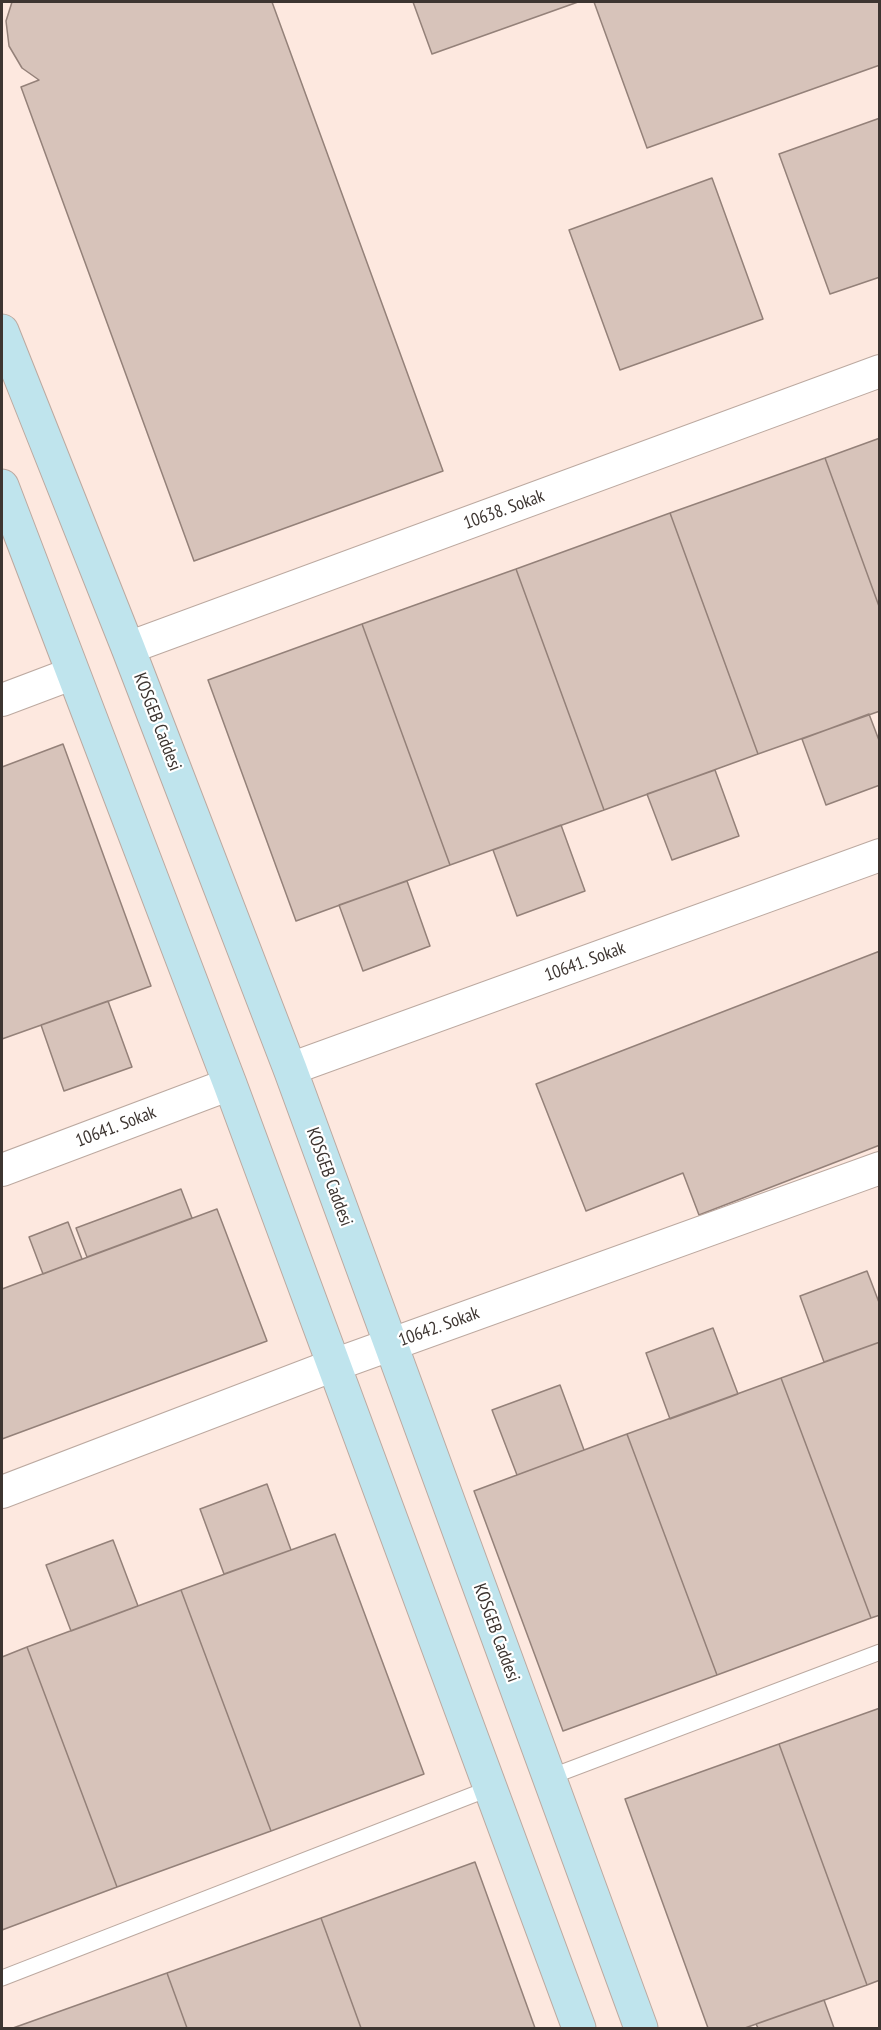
<!DOCTYPE html>
<html>
<head>
<meta charset="utf-8">
<style>
  body { margin:0 }
  #map { position:relative; width:881px; height:2030px; overflow:hidden; background:#fde8df; font-family:"PT Sans Narrow",sans-serif }
  canvas { display:block }
  .frame { position:absolute; inset:0; border:3px solid #3d3531; pointer-events:none }
</style>
</head>
<body>
<div id="map">
<canvas width="881" height="2030"></canvas>
<div class="frame"></div>
</div>
<script>
const ctx = document.querySelector('canvas').getContext('2d');
ctx.lineJoin = 'round';
function fill(path, color) { ctx.fillStyle = color; ctx.fill(path, 'evenodd'); }
function trace(path, color, width, dash) { ctx.strokeStyle = color; ctx.lineWidth = width; ctx.lineCap = dash ? 'butt' : 'round'; ctx.setLineDash(dash || []); ctx.stroke(path); }
function label(font, color, halo, rows, align = 'center') {
  ctx.font = font + ' "PT Sans Narrow",sans-serif'; ctx.lineWidth = 4.5; ctx.setLineDash([]); ctx.textBaseline = 'middle'; ctx.strokeStyle = halo; ctx.fillStyle = color; for (const [text, x, y, turn = 0] of rows) {
    ctx.save(); ctx.translate(x, y); ctx.rotate((+turn || 0) * Math.PI / 180); ctx.textAlign = isNaN(turn) ? turn : align; if (halo) ctx.strokeText(text, 0, 0); ctx.fillText(text, 0, 0); ctx.restore();
  }
}
const building = new Path2D(`
  M12 2H272L443 471 194 561 21 87 39 80 22 68 9 46 6 21Z
  M413 2H578L432 54Z
  M594 2H880V65L647 148Z
  M880 118V277L830 294 779 154Z
  M712 178 763 319 620 370 569 230Z
  M880 438V609L825 458Z
  M825 458 880 609V711L758 754 670 513Z
  M670 513 758 754 604 810 516 569Z
  M516 569 604 810 450 865 362 624Z
  M362 624 450 865 296 921 208 680Z
  M869 714 880 743V785L826 805 802 739Z
  M63 744 151 986 2 1039V767Z
  M715 770 739 836 672 860 647 794Z
  M561 825 585 891 517 916 493 850Z
  M407 881 430 946 363 971 339 905Z
  M880 951V1145L699 1215 683 1173 586 1211 536 1084Z
  M108 1001 132 1067 64 1091 41 1025Z
  M181 1189 192 1218 87 1257 76 1228Z
  M217 1209 267 1341 2 1439V1289Z
  M68 1222 82 1259 43 1274 29 1237Z
  M867 1271 880 1305V1342L824 1362 800 1296Z
  M713 1328 738 1394 670 1419 646 1353Z
  M880 1342V1615L871 1618 781 1378Z
  M781 1378 871 1618 717 1675 627 1434Z
  M560 1385 584 1450 517 1475 492 1410Z
  M627 1434 717 1675 563 1731 474 1491Z
  M267 1484 291 1550 224 1574 200 1509Z
  M335 1534 424 1774 271 1831 181 1590Z
  M113 1540 138 1606 71 1631 46 1565Z
  M181 1590 271 1831 117 1887 27 1647Z
  M27 1647 117 1887 2 1930V1657Z
  M880 1708V1980L867 1985 779 1744Z
  M779 1744 867 1985 745 2028H708L625 1799Z
  M475 1862 535 2028H361L321 1918Z
  M321 1918 361 2028H187L167 1973Z
  M167 1973 187 2028H13Z
  M824 2000 834 2028H758L756 2024Z`);
fill(building, '#d7c3ba');
trace(building, '#948179', 1.5);
const service = new Path2D(`
  M550 1777 880 1652
  M2 1978 488 1789`);
const minor = new Path2D(`
  M128 648 880 371
  M2 700 71 674
  M290 1069 880 855
  M2 1170 230 1084
  M2 1492 334 1365 880 1168`);
const secondary = new Path2D(`
  M2 331 128 648 290 1069 641 2028
  M2 486 230 1084 579 2028`);
trace(service, '#bca9a0', 17);
trace(minor, '#bca9a0', 34);
trace(secondary, '#bca9a0', 35);
trace(service, '#fff', 15);
trace(minor, '#fff', 32);
trace(secondary, '#bfe4ed', 33);
label('18px', '#3d3531', '#fff', [
  ["10638. Sokak",504,510,-20],
  ["KOSGEB Caddesi",157,722,69],
  ["10641. Sokak",585,962,-20],
  ["10641. Sokak",116,1127,-21],
  ["KOSGEB Caddesi",329,1177,70],
  ["10642. Sokak",439,1327,-20],
  ["KOSGEB Caddesi",496,1633,70]
]);
</script>
</body>
</html>
